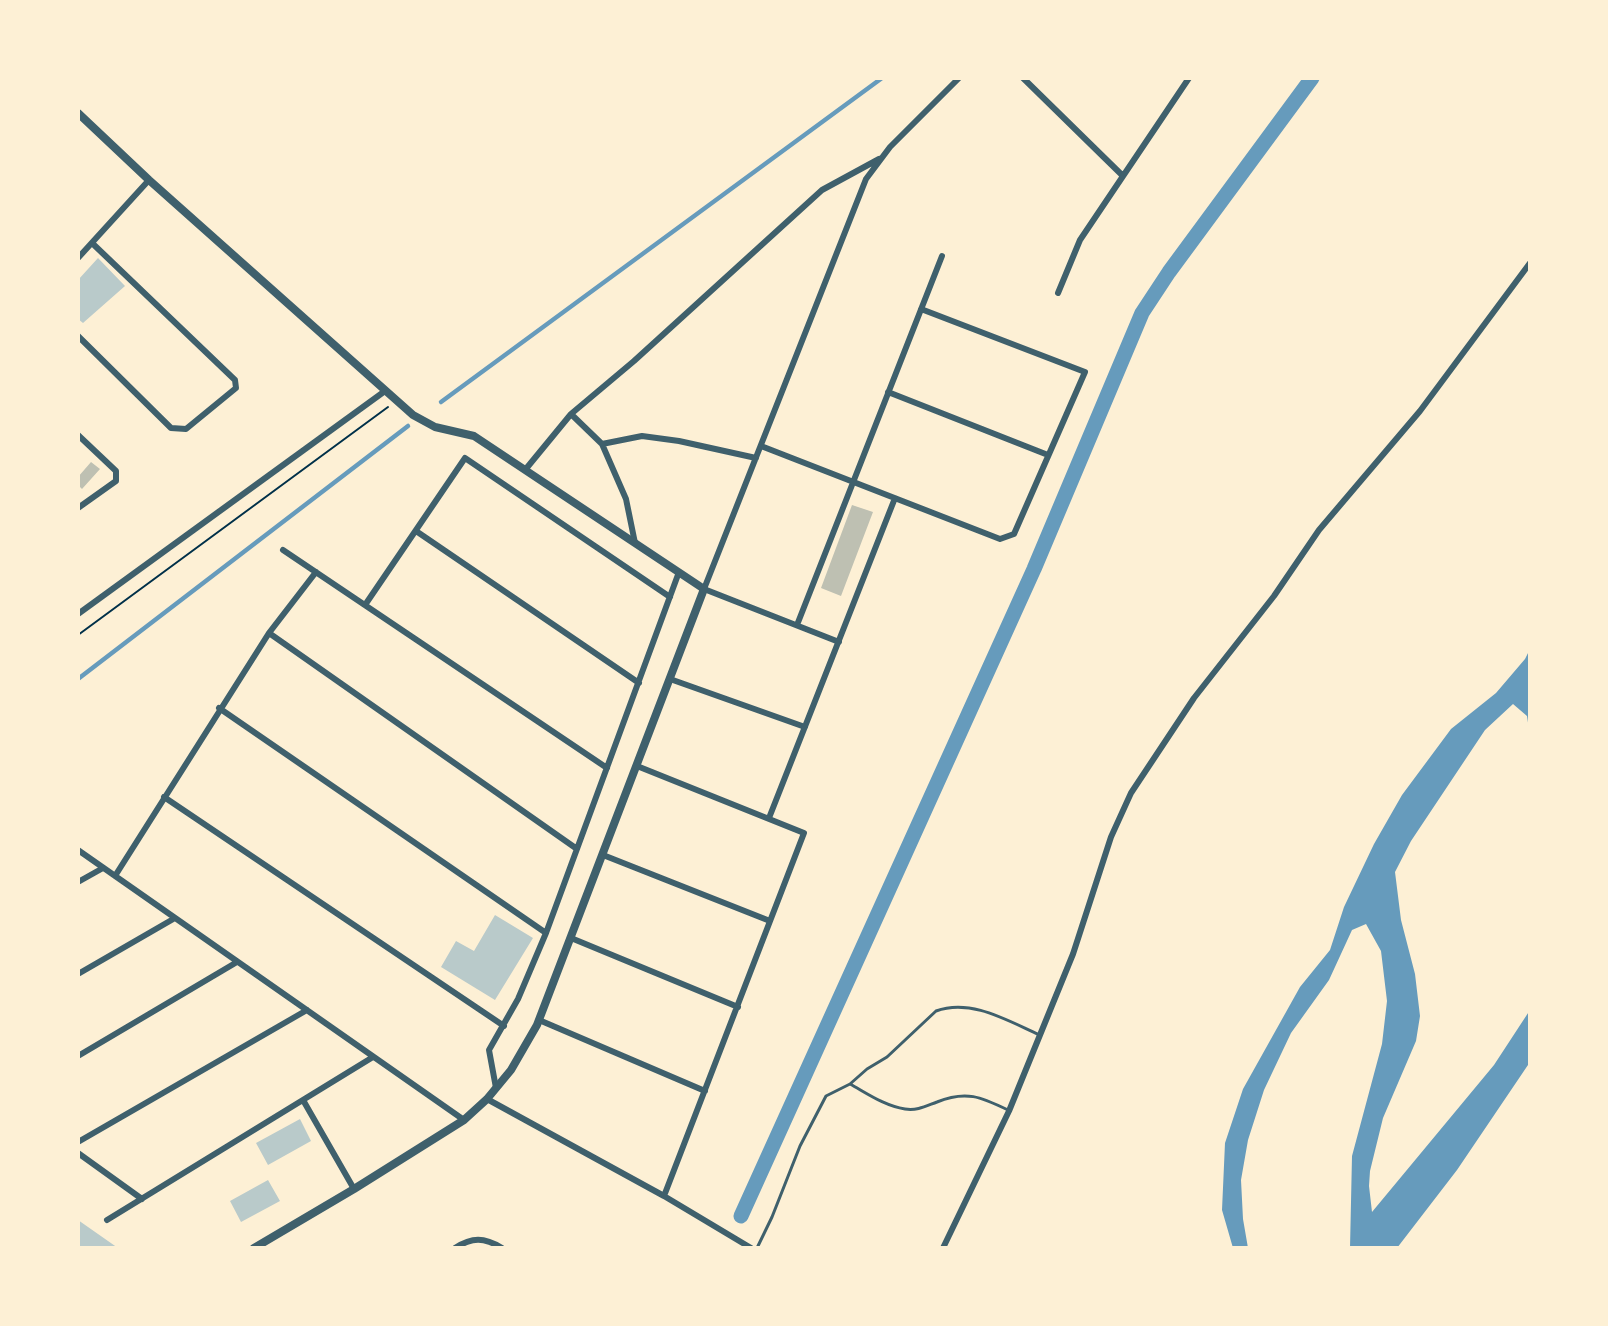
<!DOCTYPE html>
<html>
<head>
<meta charset="utf-8">
<style>
  body { margin:0 }
  #map { position:relative; width:1608px; height:1326px; overflow:hidden; background:#fdf0d5; font-family:Poppins,sans-serif }
  canvas { display:block }
  .frame { position:absolute; inset:0; border:80px solid #fdf0d5; pointer-events:none }
</style>
</head>
<body>
<div id="map">
<canvas width="1608" height="1326"></canvas>
<div class="frame"></div>
</div>
<script>
const ctx = document.querySelector('canvas').getContext('2d');
ctx.lineJoin = 'round';
function fill(path, color) { ctx.fillStyle = color; ctx.fill(path, 'evenodd'); }
function trace(path, color, width, dash) { ctx.strokeStyle = color; ctx.lineWidth = width; ctx.lineCap = dash ? 'butt' : 'round'; ctx.setLineDash(dash || []); ctx.stroke(path); }
fill(new Path2D(`
  M98 258 125 286 83 323 78 319V280Z
  M495 915 533 938 495 1000 441 967 456 941 474 951Z
  M300 1119 311 1141 268 1165 256 1143Z
  M268 1180 280 1201 241 1222 230 1201Z
  M78 1220 118 1248H78Z`), '#b9caca');
fill(new Path2D(`
  M1530 649V736L1527 716 1513 704 1485 730 1411 841 1395 872 1401 920 1415 974 1420 1016 1416 1041 1383 1118 1370 1171 1369 1186 1372 1212 1494 1065 1530 1010V1062L1457 1170 1397 1248H1350L1352 1156 1382 1044 1387 1001 1381 951 1366 924 1352 930 1329 980 1291 1033 1264 1090 1248 1140 1241 1180 1243 1219 1248 1248H1233L1222 1210 1225 1143 1243 1089 1300 987 1330 950 1344 907 1374 844 1402 795 1451 729 1496 693 1525 659Z`), '#669bbc');
trace(new Path2D(`
  M441 402 882 78
  M78 679 408 426`), '#669bbc', 4.5);
trace(new Path2D(`
  M741 1216 1034 569 1142 313 1169 272 1312 78`), '#669bbc', 15);
fill(new Path2D(`
  M91 462 100 469 82 489 78 485V477Z
  M852 505 873 512 841 596 821 588Z`), '#bec0b2');
trace(new Path2D(`
  M78 635 388 407`), '#003049', 2);
trace(new Path2D(`
  M850 1084C868 1094 885 1106 905 1109 917 1111 926 1106 937 1102 966 1090 981 1097 1008 1110
  M757 1248 772 1217 800 1146 826 1096 850 1084 867 1069 887 1057 936 1011C971 998 1008 1021 1040 1035`), '#3f606c', 3);
trace(new Path2D(`
  M1023 78 1123 176
  M78 258 149 180
  M1058 293 1080 240 1189 78
  M78 336 171 428 186 429 236 388 235 380 92 243
  M888 392 1048 455
  M571 414 602 444 626 499 635 543
  M78 435 116 471V481L78 508
  M602 444 642 436 679 441 756 458
  M761 446 1000 539 1014 534 1085 372 921 309
  M525 470 571 414 634 361 822 190 879 159
  M416 531 639 683
  M283 550 607 768
  M365 605 465 458 670 597
  M78 614 385 391
  M797 625 942 256
  M269 633 577 849
  M839 642 704 589 866 179 890 147 959 78
  M670 679 805 727
  M219 708 546 933
  M637 766 804 833 664 1196
  M164 797 504 1026
  M769 818 895 498
  M78 850 464 1120
  M603 855 770 921
  M115 876 269 633 316 572
  M78 882 103 868
  M571 938 738 1007
  M78 974 175 918
  M539 1020 705 1091
  M78 1056 237 962
  M496 1088 489 1050 518 999 546 933 679 572
  M487 1099 664 1196 751 1248
  M303 1100 354 1189
  M78 1142 307 1010
  M78 1153 142 1199
  M107 1220 373 1057
  M455 1248C472 1237 484 1237 502 1248
  M943 1248 1009 1111 1073 954 1111 837 1131 793 1194 698 1274 596 1319 530 1420 411 1530 263`), '#3f606c', 6);
trace(new Path2D(`
  M78 113 149 180 413 415 435 427 474 436 704 589 537 1025 511 1070 487 1099 464 1120 354 1189 254 1248`), '#3f606c', 8);
</script>
</body>
</html>
